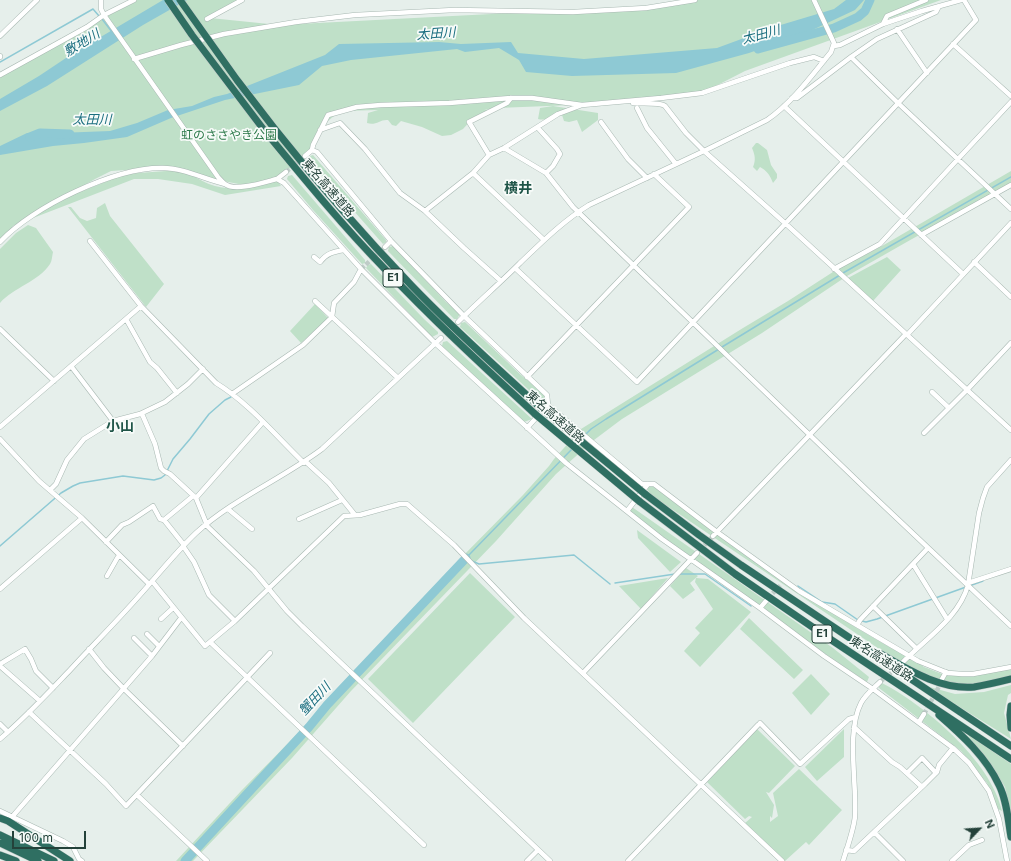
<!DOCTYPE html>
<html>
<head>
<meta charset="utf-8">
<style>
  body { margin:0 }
  #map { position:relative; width:1011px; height:861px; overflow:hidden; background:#e6efeb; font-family:Inter,sans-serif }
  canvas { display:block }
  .north { position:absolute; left:959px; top:809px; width:40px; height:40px; -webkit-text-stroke:3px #f7fbf9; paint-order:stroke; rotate:65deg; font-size:11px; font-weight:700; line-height:16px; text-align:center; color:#24423a }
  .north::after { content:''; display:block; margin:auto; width:14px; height:18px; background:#24423a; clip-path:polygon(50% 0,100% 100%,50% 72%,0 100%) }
  .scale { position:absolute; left:12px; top:831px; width:74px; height:18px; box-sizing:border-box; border:2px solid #24423a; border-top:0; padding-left:5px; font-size:12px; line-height:14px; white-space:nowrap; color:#24423a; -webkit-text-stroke:3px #f7fbf9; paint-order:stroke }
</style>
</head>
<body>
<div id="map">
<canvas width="1011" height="861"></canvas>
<div class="north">N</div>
<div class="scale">100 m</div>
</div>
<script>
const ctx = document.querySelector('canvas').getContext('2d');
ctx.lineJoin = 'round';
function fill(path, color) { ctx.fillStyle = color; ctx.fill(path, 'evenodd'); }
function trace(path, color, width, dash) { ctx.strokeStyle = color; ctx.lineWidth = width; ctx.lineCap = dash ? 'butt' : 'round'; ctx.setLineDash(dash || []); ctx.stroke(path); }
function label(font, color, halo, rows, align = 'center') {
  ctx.font = font + ' Inter,"Noto Sans JP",sans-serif'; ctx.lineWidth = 3.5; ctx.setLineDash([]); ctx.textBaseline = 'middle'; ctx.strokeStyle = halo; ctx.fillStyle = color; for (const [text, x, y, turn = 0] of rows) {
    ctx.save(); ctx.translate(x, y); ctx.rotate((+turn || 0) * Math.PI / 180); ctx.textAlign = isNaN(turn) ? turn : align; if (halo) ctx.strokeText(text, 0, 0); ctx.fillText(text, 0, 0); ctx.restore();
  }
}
fill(new Path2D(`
  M133 0H242L210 18 279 25 665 5 683 0H941L745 71 702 93 599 104 497 108 484 110H492L474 117 463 129 451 135 442 136 422 127 401 121 396 126 392 125 388 120C380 119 376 126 367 123L368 113 378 110 340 111 323 125 312 150 279 177 249 186 192 175C199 179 207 184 215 186 237 191 256 189 276 179L281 186 225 195 192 184 158 179H134L33 218 60 200 125 174 166 171 154 168 111 171 95 179 13 226 0 244V75Z
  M553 106 598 113V120L582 132 577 120 569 122 564 121 562 115C555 117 545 121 538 119L540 108Z
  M756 143H758L767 150 771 165 777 174V178L773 183C770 175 767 171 760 167L757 171 753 167C756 160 755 155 752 148Z
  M313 155 386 240V242L383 244 308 159 310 156Z
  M1011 171V185L912 239 847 276 762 333 622 419 594 440 556 474 496 541 351 691 292 758 193 861H176L242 790 310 721 459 560 523 495 549 466 554 459 581 429 743 328 788 301 836 270 882 246Z
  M292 175 365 260V263L362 264 313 210 287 179 288 176Z
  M105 203 110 216 164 284 146 307 68 207H71L80 218 87 221 96 218 97 208Z
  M28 225 36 228 53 252C52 256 52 261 50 264 38 282 14 287 0 303V249L16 233Z
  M393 246 446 302 460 314 457 319H454L388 251 389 247Z
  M887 257 901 270 873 301 848 278Z
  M371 264 424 319 438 332V334L432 337 366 268 368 265Z
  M315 304 328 318 301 343 290 331Z
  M465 322 521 375 546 395V399L544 401H541L460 327 461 323Z
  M447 341 532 419 524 422 514 414 442 346 443 342Z
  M654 484C735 544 816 608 906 656L900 663 651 495 647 489 649 486Z
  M632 507 833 648 869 677 867 682 818 649 627 511Z
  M637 530 681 562 670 572 638 538Z
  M686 568 698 576 690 583 695 590 683 599 670 586Z
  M470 573 515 617 413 723 368 679Z
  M668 578 641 609 619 586Z
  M696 578 708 579 751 612 700 667 684 651 700 633 695 628 713 609 695 582Z
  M749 618 803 670 794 679 740 629Z
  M909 655 924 667 947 676 979 674 1011 667V680L970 687 946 684 901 666Z
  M811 674 830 694 811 715 792 693Z
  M880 682C924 704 991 761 1002 811L998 809 987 783 961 751 879 688Z
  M1011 685V693L1008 695 1004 713 1011 739 926 686 955 694 984 692Z
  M757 729 795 766 769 793 766 792 774 805 772 818 770 816V822L778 816 773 793 799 769 842 810 809 845 806 842 785 861 745 823 752 817 749 816 745 819 707 782Z
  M844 729V757L817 781 805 767Z
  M966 733 1011 764V815L1005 787 994 769Z`), '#bfe0c8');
fill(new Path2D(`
  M163 0H187L143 25 47 86 0 111V99L39 76 72 54Z
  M846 0H864L855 10 808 32 749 53 676 73 572 76 526 72 519 60 499 48 465 52 457 49 351 60 322 66 299 85 225 100 171 118 127 137 84 143 53 146 0 155V146L27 133H58L110 131 137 123 168 110 192 106 214 97 227 94 325 55 339 44 439 42 461 44 511 42 518 53 584 59 717 48 774 27 834 9Z`), '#8ec9d4');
trace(new Path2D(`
  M102 19 112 32
  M0 62 93 9 99 16
  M843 273 1011 177
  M722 347 840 275
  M581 439 591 429 606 419 719 349
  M0 546 61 493 73 486 80 483 123 476 154 480 161 478 165 475 173 459 190 439 209 414 225 400 231 397
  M467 557 572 449
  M472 561 479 564 574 555 610 584
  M679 574H705L751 606
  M615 583 675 574
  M798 586 822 602 835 604 858 620
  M969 586 983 581
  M862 621 866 622 877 619 966 587`), '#8ec9d4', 1.5);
trace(new Path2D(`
  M758 49 834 28 858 17 865 11 870 0
  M30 137 40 133 70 134
  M185 861 309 727 327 705 466 558`), '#8ec9d4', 9);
trace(new Path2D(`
  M286 172 305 156
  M361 269 385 247
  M700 550 713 536
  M768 598 781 585
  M880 682 896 668
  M924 714 942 681`), '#bfccc8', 4.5, [4.5, 2]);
const minor = new Path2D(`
  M101 0V9L104 15 218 177C220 179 222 182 225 184 235 192 265 182 277 179L284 183 361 269 435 343 566 463 662 539 760 608 824 656 873 689 953 748 969 763 989 791 999 819 1007 861
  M207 19 242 0
  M883 24 887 16 926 0
  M897 29 927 73
  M0 36 37 0
  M953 44 1011 96
  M834 46 840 45 883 24 922 11 961 0
  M0 56V57
  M851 57 898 103 1011 209
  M134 59 181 45 224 34 296 22 355 15 454 10 573 12 646 8 695 0
  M0 75 87 27 104 15 134 0
  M792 98H797L851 57 877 39 936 12 939 6
  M633 103C642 104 660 102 665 106L686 133 704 151 786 224 1011 430
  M784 106 963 274
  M637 108 647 128 676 164
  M601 122 628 159 647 178
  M538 128 557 149 560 154 553 166 546 173
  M320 130 340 123 365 149 400 193 425 211
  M504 148 546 173 573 207 868 491 1011 626
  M312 150 317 152 391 241 464 316 547 395 548 405 642 484H654L717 532 799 591 918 661 948 673 962 674H973L1011 667
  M489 155 469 122 507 103 511 98
  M305 156 312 150 313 145 328 115 357 107 381 105 449 103 511 98H532L582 105 661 98 702 93 790 63 814 57 824 61
  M473 173 544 240
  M277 179 286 172
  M921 235 1011 185
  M90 241 141 306 216 383C249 403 276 436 304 463
  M0 242C32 207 115 167 163 168 184 168 204 179 225 184
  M385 247 391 241
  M314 257 320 262C327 253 333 252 344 250
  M974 262 1011 297
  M515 268 637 382 976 20 964 0
  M834 269 880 244 958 159 1011 102
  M501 281 464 248 425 211 473 173 489 155 504 148 558 114 582 105
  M315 301 398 378
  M126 319 150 362 157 368 177 393
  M458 322C478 302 500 283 520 263 542 242 563 221 589 205L704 151 767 120C793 102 812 75 831 52L834 43 814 0
  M0 329 54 381
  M907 335 1011 223
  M71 366 113 421
  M527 377 689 207 654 174
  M932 392 949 408
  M232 394 303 345 332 317 334 303 354 282 361 269
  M142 414 155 444 161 468 164 471 170 474 196 498 207 525
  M0 427 141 306
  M527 428 545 408
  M924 433 967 390 1011 343
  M0 439 39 481 82 518 149 584
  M305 461 329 483 355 515
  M50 490 56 484 67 460 84 439 113 421 140 414 165 402 188 384 203 369
  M196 498 263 422
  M228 509 252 529
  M627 511 648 484
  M299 519 342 500
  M164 520 184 545
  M206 525 254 571 287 611 302 626 550 861
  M713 536 906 334
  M106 542 122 525 129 522 153 506 160 519 164 520 193 496
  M183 546 194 562 209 595 235 621
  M913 564 947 619
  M107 576 119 555
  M152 581 205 646 235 621 344 516 360 515 400 504H407L454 545 524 618 782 861
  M968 583 1011 569
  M0 589 82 518
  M873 606 916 648
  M760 608 766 601
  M161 619 173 608
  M857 625 860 620 928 548
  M147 634 159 646
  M134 638 152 656
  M210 642 424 845
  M89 649 104 668 124 689 183 746
  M902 663C925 639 959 618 968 585L979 513 983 498 987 487 1011 460
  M0 664 25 649 31 659 36 671 53 688
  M0 666 40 701
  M583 673 697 553
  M942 679 946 672
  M29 712 106 784 126 806 270 653
  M919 722 924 714
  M760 723 800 764 849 719 856 717
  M0 724 8 732
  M854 727 892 762 900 767 922 787
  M0 739C25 718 48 693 71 669 94 644 117 621 139 596 158 575 175 553 196 533 233 499 282 479 322 449L441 338
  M907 773 922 758 936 773
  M137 795 207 861
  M0 811 63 841 73 847 79 859 82 861
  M12 817 152 656 181 618
  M874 832 903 861
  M846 850 854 851 925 784 937 772 939 765 953 748
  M527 861 538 850
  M628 861 758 725
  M843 861C847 848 854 829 855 816 857 783 846 732 861 703 865 695 874 688 880 682
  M952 861 969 845 982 840`);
const highway = new Path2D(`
  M274 128C317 182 363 235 411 285 452 328 497 368 541 408
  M264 130C302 176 340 223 382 266 431 318 483 366 535 414
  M645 494 699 535 741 565 1011 746
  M639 501 735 574 827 637 1011 759
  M881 654C909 670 941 690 974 687 987 685 999 682 1011 679
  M1011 706 1010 715 1011 728
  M939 715C962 735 986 757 999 785 1007 801 1008 820 1011 837
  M0 818 8 821 70 861
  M0 835 54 861
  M0 843 38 861
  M0 855 16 861`);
trace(minor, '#a8b8b2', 5.5);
trace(highway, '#c2cac8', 8);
trace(minor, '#fff', 4.5);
trace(highway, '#2f6f62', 7);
const highwayBridge = new Path2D(`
  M168 0 192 35 264 130
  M180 0 237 80 274 128
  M541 408 645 494
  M535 414 639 501`);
trace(highwayBridge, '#c2cac8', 8, []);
trace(highwayBridge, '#2f6f62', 7);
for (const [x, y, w] of [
  [393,278,20],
  [822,634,20]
]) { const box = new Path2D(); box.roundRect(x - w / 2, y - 9, w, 18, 3); ctx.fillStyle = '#f7fbf9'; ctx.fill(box); trace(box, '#24423a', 1); }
label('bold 11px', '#24423a', null, [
  ["E1",393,278],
  ["E1",822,634]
]);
label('12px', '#2d7a4b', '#f7fbf9', [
  ["虹のささやき公園",229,135]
]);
label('12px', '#24423a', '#f7fbf9', [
  ["東名高速道路",328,188,49],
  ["東名高速道路",555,417,41],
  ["東名高速道路",881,659,33]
]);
label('italic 13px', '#1c6f80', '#f7fbf9', [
  ["太田川",436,34,-4],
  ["太田川",761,35,-15],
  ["敷地川",82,43,-31],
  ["太田川",92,120],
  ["蟹田川",315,699,-47]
]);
label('bold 14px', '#1f5548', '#f7fbf9', [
  ["横井",518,189],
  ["小山",120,427]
]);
</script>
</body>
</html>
